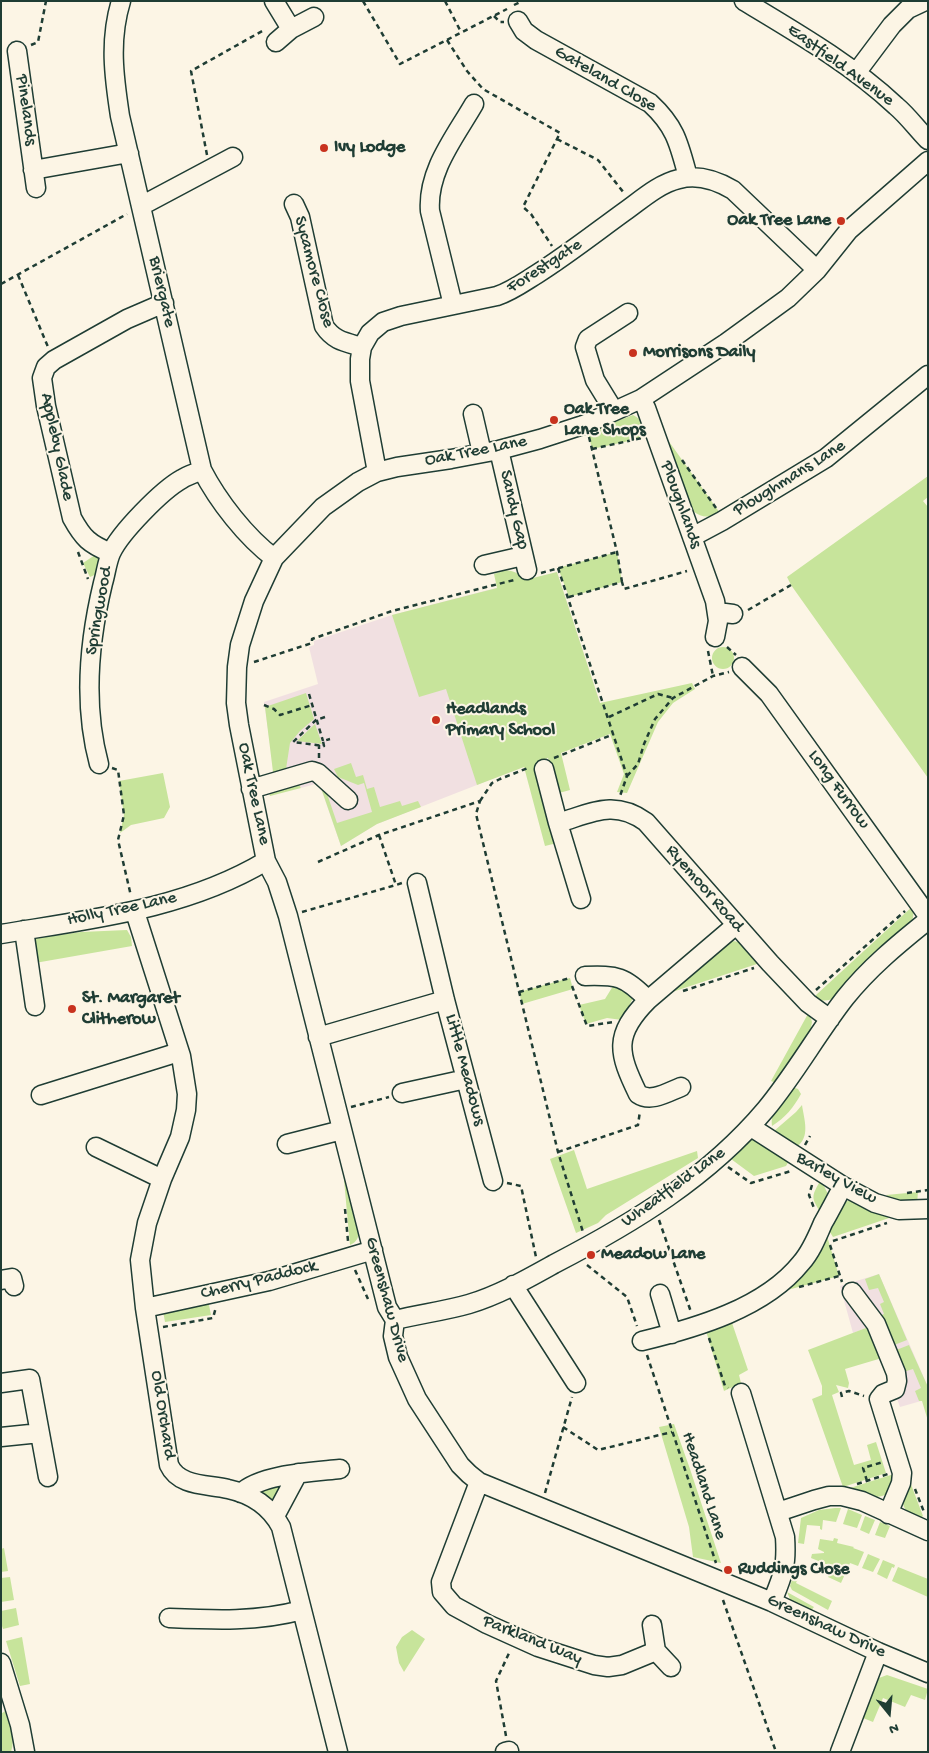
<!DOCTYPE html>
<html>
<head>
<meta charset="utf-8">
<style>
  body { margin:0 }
  #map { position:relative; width:929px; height:1753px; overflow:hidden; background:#fcf5e5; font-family:"Gochi Hand",sans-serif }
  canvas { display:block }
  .frame { position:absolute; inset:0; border:2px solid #1f3d34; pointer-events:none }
  .north { position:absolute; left:864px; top:1688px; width:50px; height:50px; -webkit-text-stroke:4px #fcf5e5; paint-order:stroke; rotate:163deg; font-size:14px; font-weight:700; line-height:20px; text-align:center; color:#1f3d34 }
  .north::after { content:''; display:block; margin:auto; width:18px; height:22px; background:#1f3d34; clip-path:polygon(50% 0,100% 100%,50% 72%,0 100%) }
</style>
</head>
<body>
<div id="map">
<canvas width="929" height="1753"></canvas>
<div class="frame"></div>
<div class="north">N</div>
</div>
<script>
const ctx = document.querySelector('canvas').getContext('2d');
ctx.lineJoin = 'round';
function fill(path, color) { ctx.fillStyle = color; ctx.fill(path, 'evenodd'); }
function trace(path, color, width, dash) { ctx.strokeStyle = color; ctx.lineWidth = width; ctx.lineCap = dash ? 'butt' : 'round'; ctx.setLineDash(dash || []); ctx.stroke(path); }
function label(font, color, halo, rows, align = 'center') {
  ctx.font = font + ' "Gochi Hand",sans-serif'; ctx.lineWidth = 4; ctx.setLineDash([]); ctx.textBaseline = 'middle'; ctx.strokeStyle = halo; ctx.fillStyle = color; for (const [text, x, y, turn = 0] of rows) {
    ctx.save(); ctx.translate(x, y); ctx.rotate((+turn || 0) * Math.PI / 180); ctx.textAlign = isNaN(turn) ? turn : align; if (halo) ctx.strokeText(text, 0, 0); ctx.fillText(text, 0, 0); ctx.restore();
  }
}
fill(new Path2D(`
  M557 572 610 733 377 824 341 846 319 783 301 788 298 783 276 786 264 702 318 684 309 647 314 645V641L392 615Z
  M879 1274 928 1387V1399L900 1407 871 1326 853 1333 840 1286Z`), '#f1e0e1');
fill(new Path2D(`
  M633 415C643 420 645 426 647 437L592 449 588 432Z
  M660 429 720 513C709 518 702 518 693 511Z
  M928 476V497L923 501 928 507V778L791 585 787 577Z
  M617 552 622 582 569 597 558 568Z
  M95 555 98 556 101 564 99 573 90 577 83 563Z
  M505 570C514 571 519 573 525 580L557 572 600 703 692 683 695 689 673 703 658 722 627 793 617 792 624 774 610 734 561 753 570 790 559 793 548 758 536 762 557 843 545 846 524 767 477 785 446 689 419 697 392 615 497 588 494 574Z
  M712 658a11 11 0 1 1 22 0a11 11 0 1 1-22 0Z
  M306 693 314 719 300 731 290 743 286 769 293 771 282 775 273 772 265 707Z
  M315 724 322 744 297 741Z
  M351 763 356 777 363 775 367 789 374 787 380 807 400 801 402 806 418 801 421 807 377 824 341 846 319 782H323L337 823 372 812 364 783 358 785 338 777 334 769Z
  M163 773 170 807 164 818 131 825 120 833 124 815 119 781Z
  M298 783 301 788 270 796 269 792Z
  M914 905 913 918 909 924 838 997C830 1000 825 1002 816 999V995Z
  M127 930 131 937 132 946 35 963 32 939 81 932Z
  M728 941C747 941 751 949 763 962L666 994Z
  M570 978 573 989 522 1004 519 992Z
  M617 983 633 998 622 1020 607 1018 586 1024 579 1005 605 999 613 986Z
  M809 1012 812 1022 809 1038 776 1083 771 1081Z
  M792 1087 798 1089 801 1094C794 1107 785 1118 772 1126 770 1109 782 1100 792 1087Z
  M802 1105C804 1119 811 1138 796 1147L774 1131 796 1112Z
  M757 1138 789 1161 786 1166 754 1176 731 1159 730 1153 748 1139Z
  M574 1150 587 1189 697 1151 698 1158 606 1215 598 1223 576 1233 550 1159Z
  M343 1169 359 1230C359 1237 357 1242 350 1245Z
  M822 1182 828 1194 827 1202 820 1212C812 1198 811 1197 819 1183Z
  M918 1192 917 1204 894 1200 886 1195Z
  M855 1198 864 1207 892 1217 833 1237 828 1229 843 1203Z
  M827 1236 839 1276 784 1291Z
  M879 1274 907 1340 889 1347 870 1308 874 1306 879 1316 884 1314 880 1304 884 1302 878 1288 869 1290 865 1279Z
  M208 1300 211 1315 165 1322 163 1311Z
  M731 1320 748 1370 739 1375 741 1383 724 1391 706 1331Z
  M871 1326 882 1358 845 1369 849 1383 848 1388 836 1385 839 1392 832 1395 854 1465 871 1460 867 1445 876 1442 886 1473 843 1487 812 1399 822 1395V1386L808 1350Z
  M909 1345 928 1387V1421L922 1401H919L915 1391 921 1388 913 1369 900 1373 891 1352Z
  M674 1424 690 1469 721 1563 693 1557 689 1527 659 1427Z
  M897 1473 893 1490C876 1503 865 1495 847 1489Z
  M909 1479 923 1516 918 1522C898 1506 901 1501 909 1479Z
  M285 1485 275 1503 260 1492Z
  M835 1508H841L836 1522 823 1520 822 1530 820 1529V1526L807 1525 804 1544 798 1543 801 1518 819 1510Z
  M848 1509 862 1515 857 1528 843 1524Z
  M865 1516 875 1520 869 1534 860 1530Z
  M880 1522 890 1526 885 1538 875 1535Z
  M834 1538 838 1539 837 1543 854 1547 853 1548 864 1552 858 1566 850 1563 841 1583 828 1577 833 1567 811 1558 812 1554 824 1553V1552L818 1549 820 1539 833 1541Z
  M4 1548 8 1571 1 1572V1549Z
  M868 1554 880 1559 873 1572 862 1568Z
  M883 1560 895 1565 894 1568 892 1567 887 1579 877 1574Z
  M797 1565 802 1568 796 1583 832 1601 828 1610 792 1590 790 1586Z
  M898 1567 928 1579V1597L892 1581Z
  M10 1577 14 1600 1 1602V1578Z
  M787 1592 814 1607 809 1613 792 1604Z
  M16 1608 19 1625 3 1629 1 1623V1611Z
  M412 1630 425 1639 404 1672 399 1663 396 1647 402 1637Z
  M22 1637 30 1684 20 1686 6 1641Z
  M887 1675 928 1689 925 1700 911 1695 905 1707 883 1698 873 1722 863 1718 879 1678Z
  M5 1711C9 1724 16 1738 11 1752H1V1714Z`), '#c7e49b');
const minor = new Path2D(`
  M121 1C109 40 114 77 120 116L202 470C218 501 246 537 274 558
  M274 1 291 29
  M744 1C797 33 851 64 896 106 908 116 917 129 928 140
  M518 21 524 31 536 40 650 103C676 127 679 144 688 177
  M276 42 291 29 314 17
  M17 51 36 188
  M856 73 892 25 908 9 925 1
  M928 161 849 230 817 270 788 298 726 343 641 399 586 424 540 439 499 450 451 459 397 467 377 472 358 482 323 507 274 558 254 601 240 645 237 667 236 703 239 725 266 861 277 882 288 916 387 1307 395 1320 393 1336 398 1357 417 1399 460 1465 469 1474 479 1482 772 1602 878 1652 928 1673
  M33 170 129 153
  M294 204 300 217 324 326C334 341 345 342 362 347
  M141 206 233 157
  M453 305 430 211C427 171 455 137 474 104
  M641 399 646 408 715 601 718 621 715 637
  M614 411 595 380 585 347 588 339 628 313
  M473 414 482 453
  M499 450 527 570
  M377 472 360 381V359L362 347 370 333 383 322 401 316 497 296C512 291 524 282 537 274 567 255 595 233 624 212 641 200 658 184 679 179 698 174 716 180 733 190L817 270
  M692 537 722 521 826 458 928 375
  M111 553C89 544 83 538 72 518L46 406 42 378 46 367 54 360 127 319 164 303
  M484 565 523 556
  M717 612 733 614
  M742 667 769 694 928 916
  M99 764C83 705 89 641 103 583 106 573 107 562 111 553 120 533 162 490 182 479 188 475 196 473 202 470
  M544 769 558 823
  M251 789 312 771 318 773 348 800
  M417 883 445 1000 493 1181
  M581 899 558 823C592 813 614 799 646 822L770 963 808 1003 830 1019
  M135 912 181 1056 187 1094 186 1110 180 1137 162 1179 147 1223 140 1260 145 1308 169 1465C179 1487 208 1484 228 1489 251 1494 270 1506 281 1527L338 1752
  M24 930 35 1006
  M1 934C92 919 186 909 266 861
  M585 976C617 975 625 976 648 1000
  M318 1037 445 1000
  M681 1087C668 1092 651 1103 638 1094 618 1053 613 1035 648 1000L736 925
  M402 1093 466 1079
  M41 1095 179 1052
  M751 1127 843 1186 875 1203 899 1210 928 1209
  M287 1144 342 1130
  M96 1147 162 1179
  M1 1280 12 1278 14 1286
  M513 1285 576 1383
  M852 1292 876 1324 896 1373 897 1381 895 1389 883 1394 879 1399 902 1473 901 1483 888 1514
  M660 1294 672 1334
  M145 1308 269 1281 373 1250
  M395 1320C419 1314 445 1311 469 1304 499 1295 527 1279 554 1264 633 1223 708 1178 766 1109 795 1074 817 1034 845 998 869 968 898 944 928 920
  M642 1341C696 1328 765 1308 801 1263 811 1252 817 1237 823 1223 830 1211 836 1199 843 1186
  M1 1383 30 1379 48 1477
  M741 1393 785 1537C787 1567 783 1575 772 1602
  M1 1437 40 1433
  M479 1482 441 1582 442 1592 454 1606 487 1624 538 1647 594 1665 608 1667 622 1665 656 1651
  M241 1493C261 1474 313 1472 340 1469
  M778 1512 814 1500 829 1496H842L862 1501 928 1531
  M275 1516 298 1473
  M169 1618C214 1620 258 1622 302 1610
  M652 1625 656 1651 671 1667
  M1 1663 20 1725 25 1752
  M505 1752 509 1751
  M840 1752 878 1652`);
trace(minor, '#1f3d34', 21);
trace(new Path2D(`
  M363 1 400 64 507 9
  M445 1 461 32
  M514 5 522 1
  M494 16 500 22H504
  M447 40 467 71 483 89 560 133 523 207 531 214 552 246
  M31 45 38 42 46 1
  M557 139 598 160 624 193
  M207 155 191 71 264 30
  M18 275 48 347
  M1 284 127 214
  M589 437 617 552 622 582
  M592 449 642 438
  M682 460 716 508
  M78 552 88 579
  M558 568 627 776 620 796
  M541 573 617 552
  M569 597 622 582 624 589 687 571
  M748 610 791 585
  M727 647 736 655
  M708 651 713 676
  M254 662 312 643V639L392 611 514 580
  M309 694 323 741
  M264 705 274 709 280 715 312 705
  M325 717 316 720 293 742 324 746 323 741 330 739
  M609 717 658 694 673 698
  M319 758V745
  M554 758 614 734
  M112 768 118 770 124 815 118 840 131 896
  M627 776 638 764 644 744 655 719 673 698 713 676 729 672
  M480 801 492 783 500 779 528 768
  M379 835 396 885 402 883
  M318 862 379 835 480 801 476 814 558 1152 583 1232
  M302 912 396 885
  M572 986 587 1026 613 1022
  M816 990 905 911
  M683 991 754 968
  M519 992 570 978
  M351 1107 389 1097
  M805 1145 810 1136
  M558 1152 638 1125 640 1111
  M728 1167 751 1183 791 1171
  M507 1183 521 1186 536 1257
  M812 1185 809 1195 814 1208
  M907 1193 928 1190
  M345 1209 348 1241
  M659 1220 691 1312
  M833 1241 887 1223
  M830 1245 842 1282
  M587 1265 627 1297 637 1326
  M355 1270 368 1299
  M799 1287 839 1276
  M163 1327 213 1318 216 1307
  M709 1338 725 1386 728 1388
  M647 1355 716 1563
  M842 1397 841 1393 849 1391 864 1396
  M563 1427 598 1450 672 1432
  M867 1481 863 1468 883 1462
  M857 1484 888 1474
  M915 1489 924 1512
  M545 1493 572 1397
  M723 1600 776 1752
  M506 1736 496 1681 510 1651`), '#1f3d34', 2.5, [5, 4]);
trace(minor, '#fcf5e5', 18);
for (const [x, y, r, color] of [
  [324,148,5,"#c8321e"],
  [841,221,5,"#c8321e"],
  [633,353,5,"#c8321e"],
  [554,420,5,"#c8321e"],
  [436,720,5,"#c8321e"],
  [72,1009,5,"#c8321e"],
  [591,1255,5,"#c8321e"],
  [728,1570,5,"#c8321e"]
]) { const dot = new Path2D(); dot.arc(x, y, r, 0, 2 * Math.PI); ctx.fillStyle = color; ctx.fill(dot); trace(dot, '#fcf5e5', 2); }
label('18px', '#1f3d34', '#fcf5e5', [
  ["Eastfield Avenue",840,66,36],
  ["Gateland Close",605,80,30],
  ["Pinelands",25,110,82],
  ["Forestgate",545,267,-33],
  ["Sycamore Close",313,272,75],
  ["Briergate",161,292,77],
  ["Appleby Glade",56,447,78],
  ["Oak Tree Lane",476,452,-11],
  ["Ploughmans Lane",790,479,-32],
  ["Ploughlands",680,505,70],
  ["Sandy Gap",513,510,77],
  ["Springwood",100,611,-80],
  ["Long Furrow",838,790,54],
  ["Oak Tree Lane",253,794,78],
  ["Ryemoor Road",704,889,49],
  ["Holly Tree Lane",122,910,-12],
  ["Little Meadows",464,1070,75],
  ["Barley View",836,1179,29],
  ["Wheatfield Lane",674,1188,-36],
  ["Cherry Paddock",259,1281,-14],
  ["Greenshaw Drive",386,1300,75],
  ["Old Orchard",162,1415,81],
  ["Headland Lane",703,1486,72],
  ["Greenshaw Drive",826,1627,25],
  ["Parkland Way",532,1641,22]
]);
label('bold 18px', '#1f3d34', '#fcf5e5', [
  ["Ivy Lodge",334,148],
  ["Oak Tree Lane",831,221,"right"],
  ["Morrisons Daily",643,353],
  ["Oak Tree",564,410],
  ["Lane Shops",564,431],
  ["Headlands",446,710],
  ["Primary School",446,731],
  ["St. Margaret",82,999],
  ["Clitherow",82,1020],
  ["Meadow Lane",601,1255],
  ["Ruddings Close",738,1570]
], 'left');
</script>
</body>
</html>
